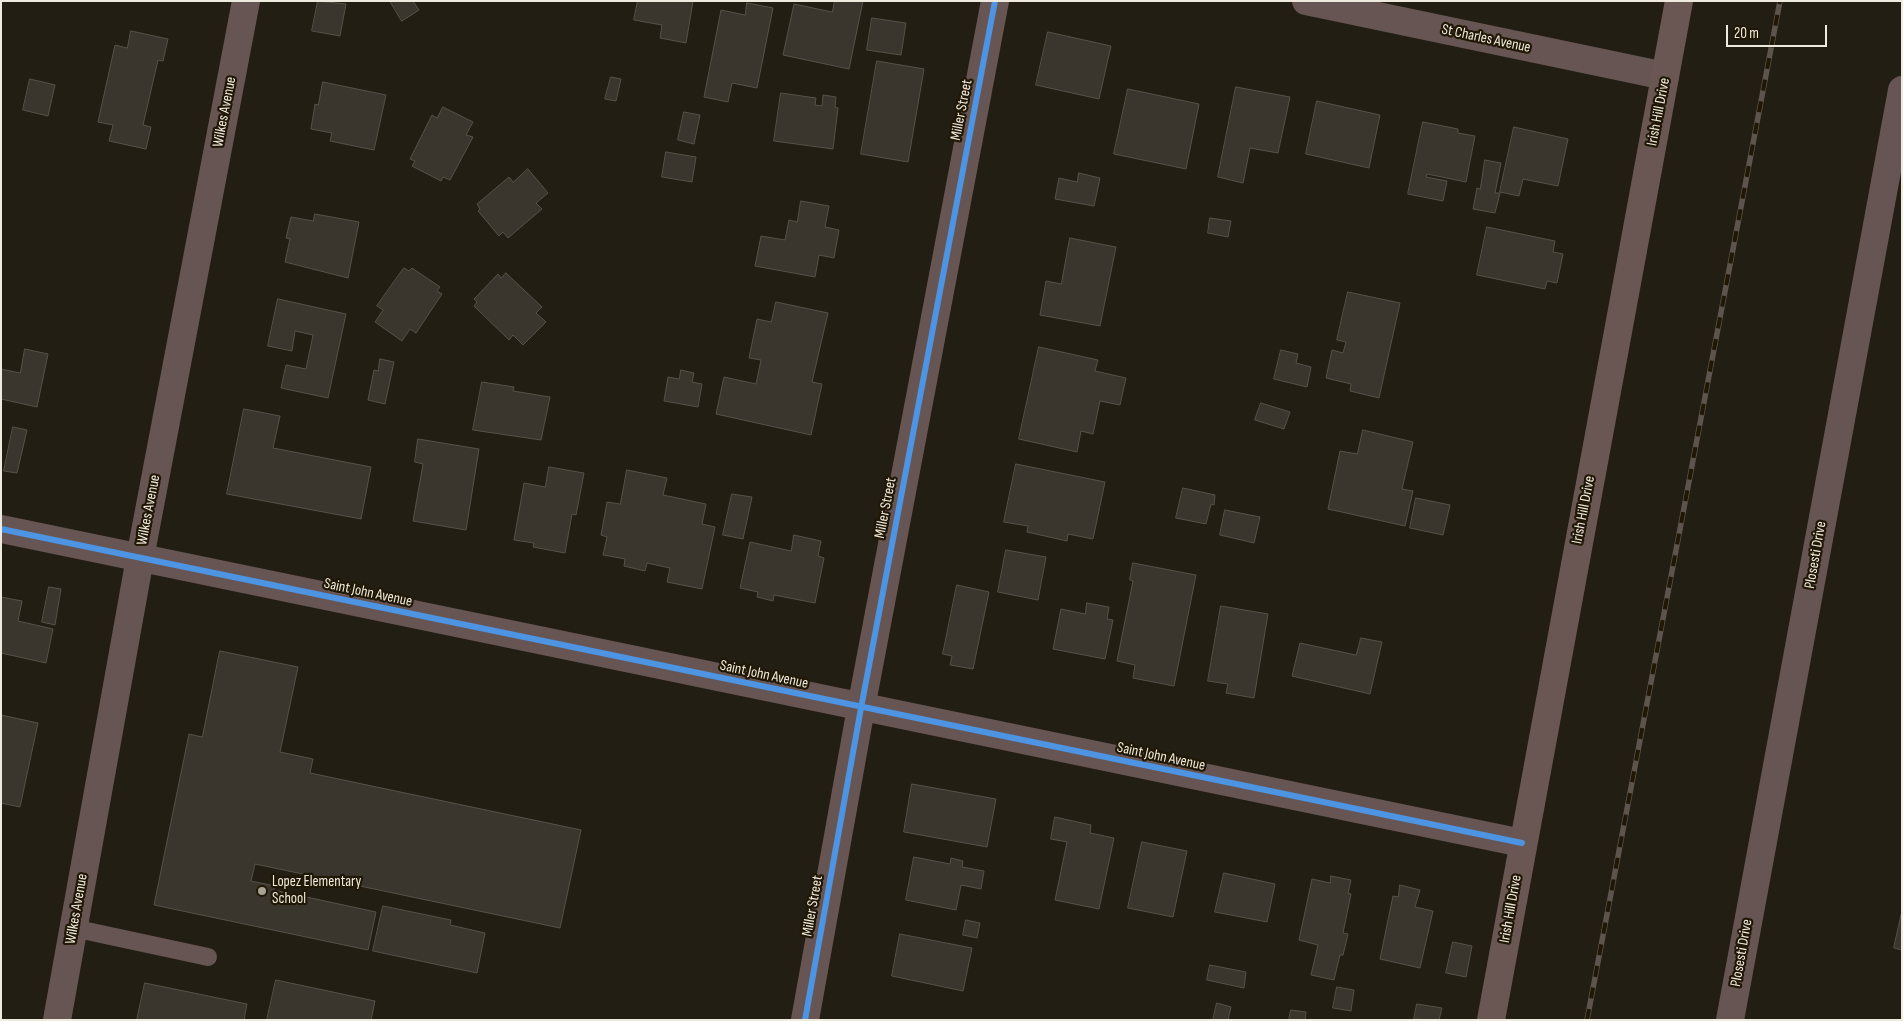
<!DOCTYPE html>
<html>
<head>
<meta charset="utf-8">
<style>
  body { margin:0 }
  #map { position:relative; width:1903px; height:1021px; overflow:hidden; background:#231e14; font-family:"Sofia Sans Condensed",sans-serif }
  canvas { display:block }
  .frame { position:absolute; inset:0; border:2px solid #efeade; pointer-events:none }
  .scale { position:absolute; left:1726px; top:25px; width:101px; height:22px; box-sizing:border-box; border:2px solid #efeade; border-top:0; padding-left:6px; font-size:15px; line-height:18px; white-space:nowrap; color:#efeade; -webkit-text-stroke:4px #201705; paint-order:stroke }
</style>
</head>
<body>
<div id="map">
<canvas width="1903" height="1021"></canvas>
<div class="frame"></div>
<div class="scale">20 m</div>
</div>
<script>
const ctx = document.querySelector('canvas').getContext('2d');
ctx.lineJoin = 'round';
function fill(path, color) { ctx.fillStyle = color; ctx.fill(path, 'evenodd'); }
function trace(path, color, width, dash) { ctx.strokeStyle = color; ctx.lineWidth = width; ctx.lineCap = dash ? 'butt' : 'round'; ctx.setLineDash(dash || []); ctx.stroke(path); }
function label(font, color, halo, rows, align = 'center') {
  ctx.font = font + ' "Sofia Sans Condensed",sans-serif'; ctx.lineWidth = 4.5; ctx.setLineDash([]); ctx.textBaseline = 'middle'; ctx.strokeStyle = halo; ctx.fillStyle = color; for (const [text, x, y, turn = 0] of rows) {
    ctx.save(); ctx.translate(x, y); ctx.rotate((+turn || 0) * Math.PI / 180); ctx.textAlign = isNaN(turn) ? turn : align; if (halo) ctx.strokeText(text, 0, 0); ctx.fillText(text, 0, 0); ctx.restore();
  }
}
const building = new Path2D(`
  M318 1 346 4 340 36 312 31Z
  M390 1H413L419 10 402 21Z
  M638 1H693L686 43 660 38 662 25 634 20Z
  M835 1H863L849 69 783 55 794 4 832 12Z
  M747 3 773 8 757 88 732 83 728 102 704 97 721 10 745 15Z
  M872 18 906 23 901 55 867 50Z
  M131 31 168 39 163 61 158 60 143 125 151 127 146 149 109 141 113 125 98 122 115 45 127 48Z
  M1048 32 1111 46 1099 99 1036 85Z
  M877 61 924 69 908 162 861 154Z
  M611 77 621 79 616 101 605 99Z
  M30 79 55 85 48 116 23 110Z
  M323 82 386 95 374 150 330 141 332 133 311 129 315 104 318 105Z
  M1236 87 1290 97 1278 153 1250 148 1243 183 1218 177Z
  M1128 89 1199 104 1186 169 1114 154Z
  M781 93 816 98 815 105 822 106 823 95 836 97 835 107 838 108 833 149 774 141Z
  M1317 101 1380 115 1369 168 1306 154Z
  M443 107 473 122 466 135 473 137 450 180 443 177 441 181 412 166 415 161 410 159 432 115 437 118Z
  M684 112 700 115 694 144 678 140Z
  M1423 122 1458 129V133L1475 136 1466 182 1427 174 1426 177 1447 181 1443 201 1408 194Z
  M1514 127 1568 139 1558 186 1523 179 1519 196 1500 192Z
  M666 152 696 157 692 182 662 177Z
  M1485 160 1501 163 1495 193H1500L1495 213 1473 209 1477 188 1480 189Z
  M528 169 548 193 536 203 542 209 508 238 503 232 499 236 478 211 480 209 477 204 509 177 513 182Z
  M1079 173 1100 178 1094 206 1055 199 1059 178 1077 182Z
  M801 201 829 206 825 227 839 230 834 258 819 255 815 277 755 266 761 236 785 240 789 220 797 222Z
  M315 214 359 222 348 278 285 262 290 239 286 238 291 217 313 221Z
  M1210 218 1231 221 1228 237 1208 233Z
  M1487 227 1555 241 1553 252 1563 254 1557 283 1547 281 1545 289 1477 275Z
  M1070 238 1116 247 1100 326 1040 315 1046 281 1061 284Z
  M404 268 409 271 412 268 440 287 437 291 442 294 416 333 410 329 402 341 375 322 383 310 377 306Z
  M506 273 542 307 536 313 546 322 523 345 513 335 509 340 474 306 477 302 474 299 498 274 501 278Z
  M1348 292 1400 303 1379 398 1350 391 1351 384 1326 378 1332 350 1343 353 1346 342 1337 340Z
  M278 299 346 314 328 398 281 388 286 365 306 369 313 335 295 331 292 351 268 346Z
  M776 302 828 313 812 382 822 384 811 435 716 414 724 377 756 384 761 360 749 358 757 319 771 322Z
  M1039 347 1098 360 1095 371 1126 378 1120 405 1100 401 1093 434 1081 431 1077 452 1019 439Z
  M25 349 48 354 37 407 1 399V369L20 373Z
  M1281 350 1298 354 1296 363 1311 367 1307 387 1274 379Z
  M380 359 394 362 385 404 368 400 374 370 378 371Z
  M681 370 694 373 692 382 702 384 698 407 664 401 668 377 679 379Z
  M482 382 514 387 513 391 550 397 541 440 473 430Z
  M1261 403 1290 412 1284 429 1255 420Z
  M244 409 280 416 273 448 371 467 361 519 227 494Z
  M13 427 27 430 17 473 4 471Z
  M1363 430 1413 442 1402 489 1413 491 1405 526 1328 509 1340 451 1357 454Z
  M418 439 479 449 466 530 413 521 423 464 415 462Z
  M1016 464 1105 482 1093 539 1068 534 1067 541 1027 532 1028 526 1004 522Z
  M549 467 584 473 576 515 572 514 565 553 533 547 534 543 514 540 524 483 545 487Z
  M627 470 667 478 663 495 706 504 702 524 715 527 702 589 667 582 670 568 647 563 645 571 624 566 625 559 603 555 607 537 601 535 607 502 620 504Z
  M1183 488 1215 495 1214 505 1211 504 1206 524 1176 518Z
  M732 494 752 497 743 539 723 535Z
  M1416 498 1450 505 1443 535 1410 528Z
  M1225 510 1260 517 1254 543 1220 535Z
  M794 535 821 541 818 556 824 558 815 603 774 595 773 601 757 597 758 592 740 588 750 542 791 551Z
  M1006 550 1046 557 1038 600 998 592Z
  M1133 563 1196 575 1174 686 1133 678 1135 665 1117 661 1133 581 1130 580Z
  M957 585 989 592 973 669 950 665 952 656 943 654Z
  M49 587 61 589 55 625 42 622Z
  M1 597 22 601 18 621 53 629 46 663 1 653Z
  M1087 603 1109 607 1107 619 1113 620 1105 659 1053 649 1061 609 1085 614Z
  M1221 606 1268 614 1254 698 1226 693 1228 684 1208 681Z
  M1361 638 1382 642 1370 694 1292 676 1300 643 1356 655Z
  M220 651 298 667 280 752 313 759 310 773 581 830 560 928 255 864 251 881 275 886 274 890 376 912 368 950 154 905 189 734 202 737Z
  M1 715 38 723 20 807 1 803Z
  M912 784 996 799 987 847 904 832Z
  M1055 817 1091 825 1090 833 1114 838 1099 909 1055 900 1067 842 1051 839Z
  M1142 842 1187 851 1173 917 1128 908Z
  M914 857 950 864 951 858 963 861 962 867 984 871 981 889 961 885 956 910 906 900Z
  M1224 873 1275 884 1267 922 1215 912Z
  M1331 876 1351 880 1348 893 1351 894 1343 933 1348 934 1343 955H1340L1334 980 1311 975 1318 945 1299 940 1312 879 1330 883Z
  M1400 885 1420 890 1415 907 1433 911 1420 968 1380 959 1393 896 1398 897Z
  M383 906 451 920 450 925 485 933 477 973 373 951Z
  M1902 911V950L1894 948Z
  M966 920 980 923 977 938 963 935Z
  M900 934 972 948 963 991 892 976Z
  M1453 942 1472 946 1466 977 1446 973Z
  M1210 965 1246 972 1244 988 1207 980Z
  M276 980 375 1001 371 1020H267Z
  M145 983 247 1004 244 1020H137Z
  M1337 987 1354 990 1351 1011 1333 1008Z
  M1217 1003 1231 1007 1228 1020H1213Z
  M1417 1004 1442 1008 1439 1020 1414 1019Z
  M1291 1010 1306 1012 1305 1020H1289Z`);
fill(building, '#3a362d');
trace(building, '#575249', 1);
trace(new Path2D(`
  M73 928 208 957`), '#675553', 18);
trace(new Path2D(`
  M1306 1 1665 76
  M1 529 1522 843
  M57 1020 140 558 246 1
  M805 1020 861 708 995 1`), '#675553', 28);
trace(new Path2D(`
  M1730 1020 1902 90`), '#675553', 28);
trace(new Path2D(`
  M1491 1020 1679 1`), '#6a5753', 28);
const rail = new Path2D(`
  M1587 1020 1780 1`);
trace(rail, '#5d544e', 5.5);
trace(rail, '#201705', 4, [11]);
trace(new Path2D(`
  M1 529 1522 843
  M805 1020 861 708 995 1`), '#4d94e3', 6);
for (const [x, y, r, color] of [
  [262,891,5,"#a8a397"]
]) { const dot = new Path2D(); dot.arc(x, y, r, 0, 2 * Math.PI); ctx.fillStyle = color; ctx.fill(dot); trace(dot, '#201705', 2); }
label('15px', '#efeade', '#201705', [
  ["St Charles Avenue",1486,39,12],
  ["Miller Street",962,110,-79],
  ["Wilkes Avenue",225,112,-79],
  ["Irish Hill Drive",1659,112,-79],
  ["Miller Street",886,508,-79],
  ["Wilkes Avenue",149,510,-79],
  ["Irish Hill Drive",1584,510,-79],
  ["Plosesti Drive",1816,555,-80],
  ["Saint John Avenue",368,593,12],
  ["Saint John Avenue",764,675,12],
  ["Saint John Avenue",1161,757,12],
  ["Miller Street",813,906,-80],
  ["Wilkes Avenue",77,909,-80],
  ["Irish Hill Drive",1511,909,-80],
  ["Plosesti Drive",1742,953,-80]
]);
label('15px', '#efeade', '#201705', [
  ["Lopez Elementary",272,882],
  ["School",272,899]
], 'left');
</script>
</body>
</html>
